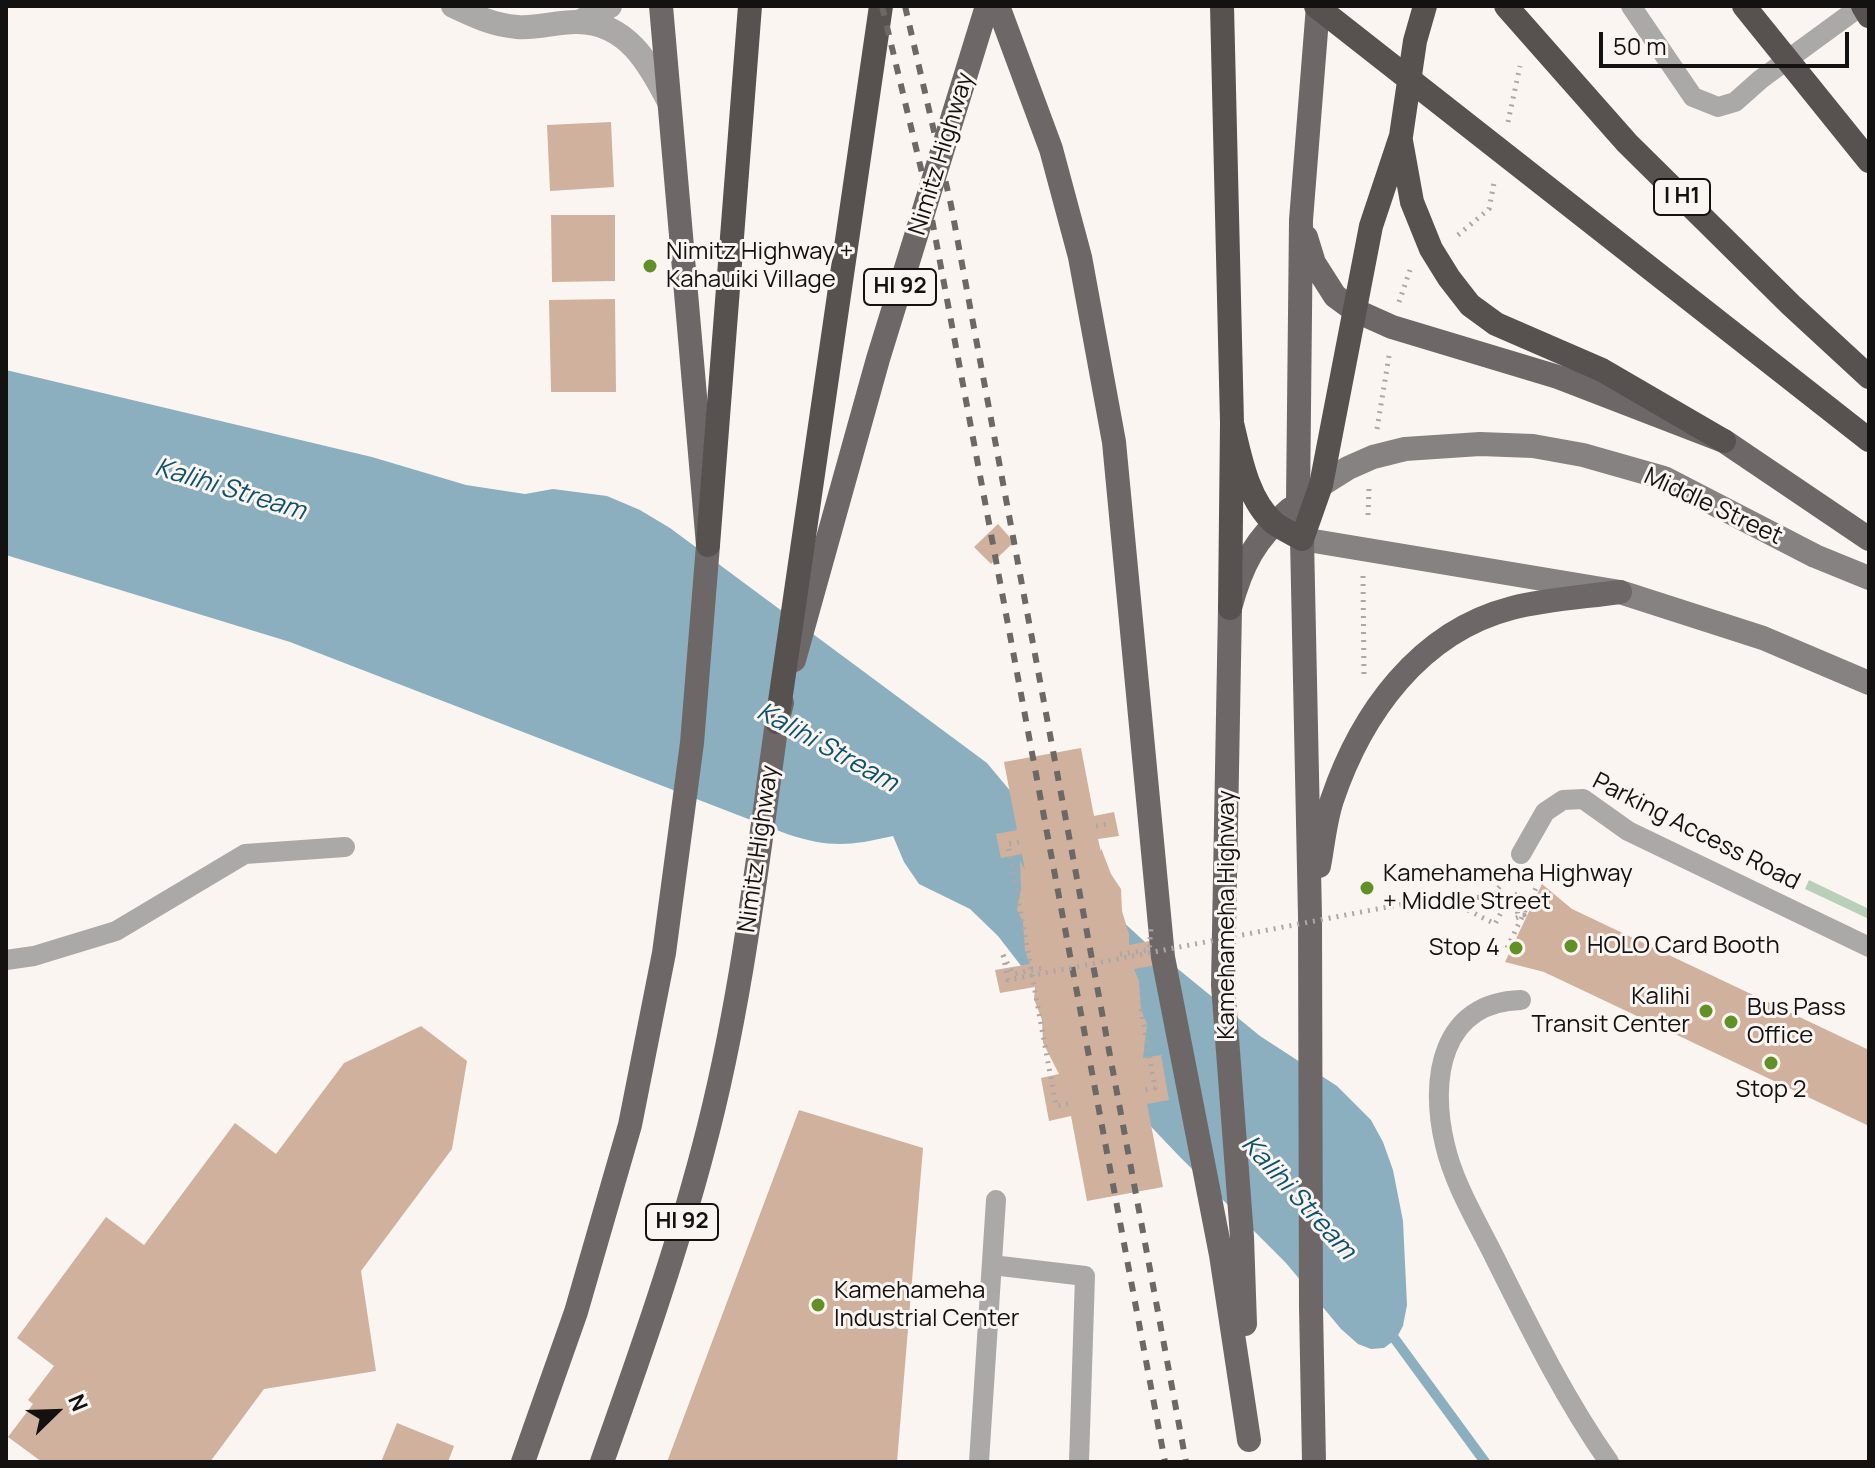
<!DOCTYPE html>
<html>
<head>
<meta charset="utf-8">
<style>
  body { margin:0 }
  #map { position:relative; width:1875px; height:1468px; overflow:hidden; background:#fbf5f2; font-family:Manrope,sans-serif }
  canvas { display:block }
  .frame { position:absolute; inset:0; border:8px solid #141211; pointer-events:none }
  .north { position:absolute; left:16px; top:1372px; width:80px; height:80px; -webkit-text-stroke:6px #fbf5f2; paint-order:stroke; rotate:67deg; font-size:22px; font-weight:700; line-height:32px; text-align:center; color:#141211 }
  .north::after { content:''; display:block; margin:auto; width:28px; height:36px; background:#141211; clip-path:polygon(50% 0,100% 100%,50% 72%,0 100%) }
  .scale { position:absolute; left:1599px; top:32px; width:250px; height:36px; box-sizing:border-box; border:4px solid #141211; border-top:0; padding-left:10px; font-size:24px; line-height:28px; white-space:nowrap; color:#141211; -webkit-text-stroke:6px #fbf5f2; paint-order:stroke }
</style>
</head>
<body>
<div id="map">
<canvas width="1875" height="1468"></canvas>
<div class="frame"></div>
<div class="north">N</div>
<div class="scale">50 m</div>
</div>
<script>
const ctx = document.querySelector('canvas').getContext('2d');
ctx.lineJoin = 'round';
function fill(path, color) { ctx.fillStyle = color; ctx.fill(path, 'evenodd'); }
function trace(path, color, width, dash) { ctx.strokeStyle = color; ctx.lineWidth = width; ctx.lineCap = dash ? 'butt' : 'round'; ctx.setLineDash(dash || []); ctx.stroke(path); }
function label(font, color, halo, rows, align = 'center') {
  ctx.font = font + ' Manrope,sans-serif'; ctx.lineWidth = 6; ctx.setLineDash([]); ctx.textBaseline = 'middle'; ctx.strokeStyle = halo; ctx.fillStyle = color; for (const [text, x, y, turn = 0] of rows) {
    ctx.save(); ctx.translate(x, y); ctx.rotate((+turn || 0) * Math.PI / 180); ctx.textAlign = isNaN(turn) ? turn : align; if (halo) ctx.strokeText(text, 0, 0); ctx.fillText(text, 0, 0); ctx.restore();
  }
}
fill(new Path2D(`
  M1809 880 1869 909V919L1805 889Z`), '#b8cfba');
fill(new Path2D(`
  M6 370 372 457 466 485 525 494 553 489 607 496 640 510 670 528 987 763 1107 907 1145 942 1260 1036 1337 1086 1371 1120 1383 1142 1393 1170 1403 1221 1407 1305 1403 1326 1396 1339 1384 1348 1371 1349 1358 1344 1341 1329 1286 1263 1178 1155 1120 1094 998 936 970 909 919 884 904 862 893 836C849 846 830 848 787 834L290 642 6 555Z`), '#8cafbf');
trace(new Path2D(`
  M1389 1331 1485 1462`), '#8cafbf', 10);
fill(new Path2D(`
  M611 122 614 187 550 191 547 125Z
  M551 215H615V281L552 282Z
  M615 299 616 392H551L549 300Z
  M998 524 1014 542 991 564 974 547Z
  M1081 748 1094 816 1114 812 1119 836 1098 839 1101 852V848L1111 874 1121 889 1122 911 1129 934V945L1165 938 1169 963 1134 969 1139 981 1141 1010 1147 1024 1143 1058 1161 1055 1169 1100 1147 1104 1163 1187 1087 1201 1071 1116 1049 1121 1041 1078 1059 1074 1043 1043 1042 1020 1034 999 1035 987 1000 993 995 970 1030 964 1025 951 1023 922 1017 909 1021 889 1020 861 1025 870 1022 854 1001 858 996 834 1017 830 1004 762Z
  M1542 884 1572 909 1869 1050V1126L1544 972 1505 962Z
  M421 1026 467 1061 452 1149 361 1271 376 1371 264 1389 210 1462H42L8 1437 33 1404 28 1400 54 1366 17 1338 106 1217 144 1245 235 1123 276 1154 344 1063Z
  M799 1110 923 1148 897 1462H667Z
  M397 1423 454 1446 448 1462H381Z`), '#d0b19d');
trace(new Path2D(`
  M1508 122 1520 66
  M1458 235 1489 209 1494 183
  M1399 302 1410 270
  M1377 429 1389 356
  M1368 515 1369 488
  M1363 576 1364 678
  M1096 826 1108 824
  M1019 842 1008 844 1056 1106 1068 1104
  M1494 893 1509 899 1519 893
  M1493 894 1502 884
  M1429 899 1489 897 1505 905 1495 924 1462 907
  M1516 918 1524 915H1518L1517 910
  M1507 948 1537 886
  M1003 955 1013 974 1043 968
  M1141 1009 1155 1088 1145 1090`), '#aca8a5', 5, [2, 6]);
trace(new Path2D(`
  M1631 6 1693 97 1718 107 1735 102 1761 79 1861 6
  M1521 854 1545 812 1563 800 1583 799 1628 831 1869 947
  M6 960 34 956 116 931 245 854 345 847
  M1521 1000C1441 1002 1429 1079 1445 1145 1454 1184 1476 1220 1494 1256 1529 1326 1564 1398 1609 1462
  M992 1265 1085 1276 1079 1462
  M979 1462 996 1200`), '#aba8a8', 20);
trace(new Path2D(`
  M453 6C474 16 493 25 517 27 537 29 558 21 578 22 627 23 649 63 669 102
  M579 22 610 6`), '#aba8a8', 24);
trace(new Path2D(`
  M1321 485 1348 468 1373 457 1405 449 1480 444 1533 446 1583 455 1664 478 1815 556 1869 578
  M1302 539 1620 592 1763 638 1869 683`), '#878282', 24);
trace(new Path2D(`
  M998 6 1051 149 1080 257 1114 442 1163 957 1221 1255 1249 1440
  M1306 237 1314 263 1335 296 1354 310 1392 327 1558 377 1724 441 1869 539
  M794 660 878 359 987 6
  M1319 866C1323 845 1325 821 1332 800 1361 714 1419 632 1512 608 1546 599 1585 597 1620 592
  M1245 1324 1242 1237 1223 985 1230 608C1242 564 1255 539 1290 509
  M523 1462 576 1312 630 1125 664 953 692 743 708 545 661 6
  M602 1462C639 1358 676 1253 704 1146 741 1007 757 864 777 722L782 703
  M1314 1462 1311 1307 1310 916 1302 539 1298 502 1301 220 1318 6`), '#6d6867', 24);
trace(new Path2D(`
  M1222 6 1232 423 1230 608
  M1863 6 1869 16
  M1401 141 1412 202 1431 249 1449 278 1470 305 1496 324 1602 370 1724 441
  M1232 423C1240 456 1247 499 1274 523 1282 529 1293 534 1302 539L1321 485 1371 226 1401 136 1415 41 1425 6
  M708 545 750 6
  M777 722 881 6`), '#575150', 24);
trace(new Path2D(`
  M882 6 928 198 1165 1462
  M905 6 951 205 1186 1462`), '#6b6866', 6, [10, 10]);
trace(new Path2D(`
  M1120 954 1149 950 1151 928
  M1003 955 1008 980 1429 899`), '#aca8a5', 5, [2, 6]);
trace(new Path2D(`
  M1316 6 1869 440
  M1506 6 1627 143 1791 305 1869 377
  M1744 6 1869 161`), '#575150', 24);
for (const [x, y, r, color] of [
  [650,266,8,"#619026"],
  [1367,888,8,"#619026"],
  [1571,946,8,"#619026"],
  [1516,948,8,"#619026"],
  [1706,1011,8,"#619026"],
  [1731,1022,8,"#619026"],
  [1771,1063,8,"#619026"],
  [818,1305,8,"#619026"]
]) { const dot = new Path2D(); dot.arc(x, y, r, 0, 2 * Math.PI); ctx.fillStyle = color; ctx.fill(dot); trace(dot, '#fbf5f2', 3); }
for (const [x, y, w] of [
  [1682,197,56],
  [900,287,72],
  [682,1222,72]
]) { const box = new Path2D(); box.roundRect(x - w / 2, y - 18, w, 36, 6); ctx.fillStyle = '#fbf5f2'; ctx.fill(box); trace(box, '#141211', 2); }
label('bold 22px', '#141211', null, [
  ["I H1",1682,197],
  ["HI 92",900,287],
  ["HI 92",682,1222]
]);
label('24px', '#141211', '#fbf5f2', [
  ["Nimitz Highway",942,154,-73],
  ["Middle Street",1713,507,25],
  ["Parking Access Road",1696,832,27],
  ["Nimitz Highway",759,849,-82],
  ["Kamehameha Highway",1227,915,-90]
]);
label('24px', '#141211', '#fbf5f2', [
  ["Nimitz Highway +",666,252],
  ["Kahauiki Village",666,280],
  ["Kamehameha Highway",1383,874],
  ["+ Middle Street",1383,902],
  ["HOLO Card Booth",1587,946],
  ["Stop 4",1500,948,"right"],
  ["Kalihi",1690,997,"right"],
  ["Transit Center",1690,1025,"right"],
  ["Bus Pass",1747,1008],
  ["Office",1747,1036],
  ["Stop 2",1771,1090,"center"],
  ["Kamehameha",834,1291],
  ["Industrial Center",834,1319]
], 'left');
label('italic 26px', '#0d526b', '#fbf5f2', [
  ["Kalihi Stream",230,490,17],
  ["Kalihi Stream",827,748,29],
  ["Kalihi Stream",1298,1198,48]
]);
</script>
</body>
</html>
